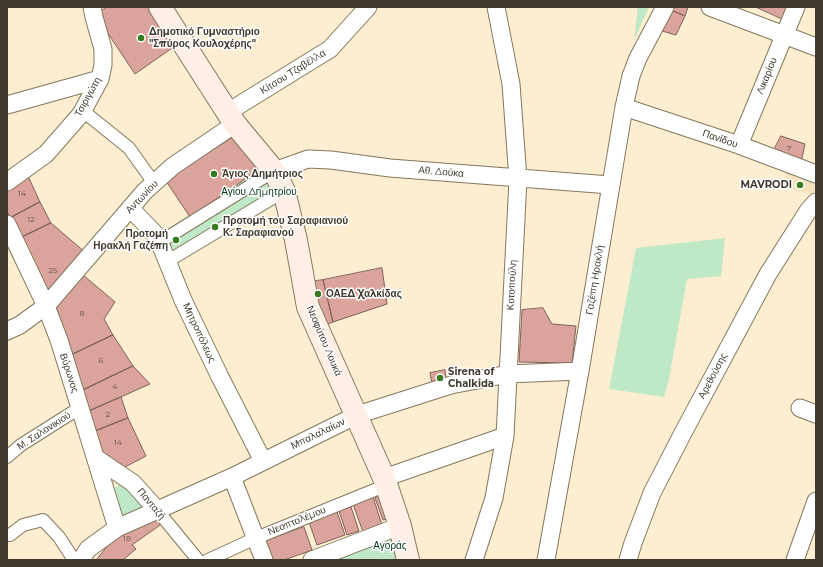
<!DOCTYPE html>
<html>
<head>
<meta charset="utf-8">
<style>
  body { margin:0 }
  #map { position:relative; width:823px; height:567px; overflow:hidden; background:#fdeed1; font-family:Montserrat,sans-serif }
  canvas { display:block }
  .frame { position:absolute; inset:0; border:8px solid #413b2f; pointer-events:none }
</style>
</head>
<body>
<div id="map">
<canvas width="823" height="567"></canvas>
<div class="frame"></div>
</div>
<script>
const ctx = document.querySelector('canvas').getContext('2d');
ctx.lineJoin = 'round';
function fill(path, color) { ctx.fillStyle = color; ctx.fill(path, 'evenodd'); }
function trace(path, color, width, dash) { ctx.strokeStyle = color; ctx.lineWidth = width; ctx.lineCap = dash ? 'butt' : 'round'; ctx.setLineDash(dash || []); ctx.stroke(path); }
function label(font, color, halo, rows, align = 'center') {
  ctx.font = font + ' Montserrat,sans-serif'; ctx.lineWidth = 3; ctx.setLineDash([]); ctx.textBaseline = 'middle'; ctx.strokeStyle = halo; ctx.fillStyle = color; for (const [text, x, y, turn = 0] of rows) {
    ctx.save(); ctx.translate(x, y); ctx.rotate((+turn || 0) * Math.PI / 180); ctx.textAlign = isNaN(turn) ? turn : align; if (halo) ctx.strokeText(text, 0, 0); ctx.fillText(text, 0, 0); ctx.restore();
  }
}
fill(new Path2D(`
  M786 170 816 181V189L813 194 783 188Z`), '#f5e2be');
fill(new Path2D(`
  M638 7H649L634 41Z
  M268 163 287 198 170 267 157 236Z
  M725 238 721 276 687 279 669 379 664 397 609 389 636 248Z
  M129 479 157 510 117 528 106 493Z
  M400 526 408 560H313Z`), '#bfe8c6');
const building = new Path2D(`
  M107 7H150L175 46 135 74 101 23 98 13Z
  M673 7H688L685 16 671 10Z
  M756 7H790L785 20Z
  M671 10 685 16 676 35 662 31Z
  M238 134 261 168 190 217 166 181Z
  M781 136 805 144 801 163 772 154Z
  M27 174 40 202 10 218 7 211V187Z
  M40 202 51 223 20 238 10 218Z
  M51 223 86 253 56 289H43L20 238Z
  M382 268 387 304 333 322 323 280Z
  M83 275 115 302 104 319 113 335 71 355 55 309Z
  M323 280 333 322 323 326 309 282Z
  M543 308 552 324 576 326 572 363 519 362 522 310Z
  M113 335 133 366 81 391 71 355Z
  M133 366 150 384 87 412 81 391Z
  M445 370 446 380 432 384 430 373Z
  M121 397 128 418 93 432 87 412Z
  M128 418 146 456 121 469 99 454 93 432Z
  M388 493 396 516 383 520 375 498Z
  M373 497 382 525 363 532 353 504Z
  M351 507 359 531 347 535 339 511Z
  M337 512 345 535 317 545 309 522Z
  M157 514 163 523 132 545 136 549 123 560H96L119 532Z
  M304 527 312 550 284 560H273L266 541Z`);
fill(building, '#daa39c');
trace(building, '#80615d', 1);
const pedestrian = new Path2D(`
  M83 111 129 148 154 183
  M160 242 274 171
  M168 261 284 191
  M7 457 21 445 81 407
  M157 510 198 560
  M7 535H10L23 525 43 520 59 537 74 560
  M208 560 256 538 387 485`);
const minor = new Path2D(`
  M710 7 816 47
  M7 105 100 79
  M624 107 739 145 816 174
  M228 112 330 49 368 7
  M739 145 796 7
  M274 171 308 159 331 160 390 168 610 185
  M7 182 46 154 81 114 100 79 103 65V49L94 17 92 7
  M130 208 157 236 183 300 220 377 263 461
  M7 224 46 306 59 340 117 528
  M7 331 20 325 46 306 145 191 173 166 235 124
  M800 408 816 414
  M96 458 133 483 157 510
  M232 477 264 560
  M384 478 505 436
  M81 560 88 549 117 528 232 477 357 415 451 385 508 374 580 371
  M312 560 400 526
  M474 560 494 498 505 436 518 179 511 84 496 7
  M546 560 580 371 624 107 631 76 638 58 665 7
  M628 560 633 543 652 493 684 431 768 274 808 211 816 202
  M795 560 816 501`);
const secondary = new Path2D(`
  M160 7 235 124 274 171 284 191 296 240 308 307 384 478 400 526 408 560`);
trace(pedestrian, '#84775d', 14);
trace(minor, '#84775d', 19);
trace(secondary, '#84775d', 24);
trace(pedestrian, '#fff', 12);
trace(minor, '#fff', 17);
trace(secondary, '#ffefe5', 22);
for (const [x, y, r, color] of [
  [141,38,4,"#367c1f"],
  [214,174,4,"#367c1f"],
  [800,185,4,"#367c1f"],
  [215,227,4,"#367c1f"],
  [176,240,4,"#367c1f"],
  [318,294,4,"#367c1f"],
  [440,378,4,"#367c1f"]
]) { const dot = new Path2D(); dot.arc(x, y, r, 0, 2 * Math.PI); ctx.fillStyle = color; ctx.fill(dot); trace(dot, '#fff', 1.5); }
label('8px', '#67554a', null, [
  ["7",789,149],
  ["14",22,194],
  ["12",31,220],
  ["25",53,271],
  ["8",82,314],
  ["6",101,361],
  ["4",115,387],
  ["2",108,415],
  ["14",118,443],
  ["18",127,539]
]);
label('bold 10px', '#413b2f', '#fff', [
  ["Δημοτικό Γυμναστήριο",149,32],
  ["\"Σπύρος Κουλοχέρης\"",149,44],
  ["Άγιος Δημήτριος",222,174],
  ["MAVRODI",792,185,"right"],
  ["Προτομή του Σαραφιανιού",223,221],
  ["Κ. Σαραφιανού",223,233],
  ["Προτομή",168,234,"right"],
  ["Ηρακλή Γαζέπη",168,246,"right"],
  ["ΟΑΕΔ Χαλκίδας",326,294],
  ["Sirena of",448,372],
  ["Chalkida",448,384]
], 'left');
label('10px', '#413b2f', '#fff', [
  ["Κίτσου Τζαβέλλα",293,72,-32],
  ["Λικαρίου",767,76,-68],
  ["Τσιριγώτη",88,97,-61],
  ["Πανίδου",720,139,19],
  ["Αθ. Δούκα",441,172,5],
  ["Αντωνίου",142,197,-46],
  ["Γαζέπη Ηρακλή",595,280,-81],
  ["Κοτοπούλη",512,285,-87],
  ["Μητροπόλεως",199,333,65],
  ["Νεοφύτου Λουκά",324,341,67],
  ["Βύρωνος",69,373,72],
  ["Αρεθούσης",713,376,-62],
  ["Μ. Σαλονικιού",44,431,-33],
  ["Μπαλαλαίων",318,434,-26],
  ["Πανταζή",151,504,50],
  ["Νεοπτολέμου",297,521,-22]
]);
label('10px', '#013514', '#fff', [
  ["Αγίου Δημητρίου",259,192],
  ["Αγοράς",390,546]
]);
</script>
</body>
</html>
